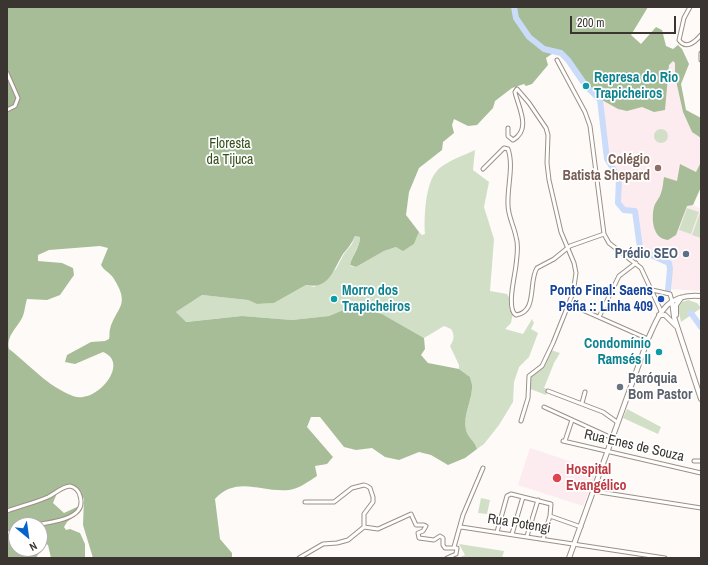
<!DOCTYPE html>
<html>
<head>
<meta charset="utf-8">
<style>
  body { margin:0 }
  #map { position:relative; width:708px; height:565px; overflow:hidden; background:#fdfaf8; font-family:"Archivo Narrow",sans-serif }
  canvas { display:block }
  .frame { position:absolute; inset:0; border:8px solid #3a3530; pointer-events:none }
  .north { position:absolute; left:8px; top:517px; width:40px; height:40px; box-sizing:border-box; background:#fff; border:1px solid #b0aeac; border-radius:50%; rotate:151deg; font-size:11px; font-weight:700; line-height:16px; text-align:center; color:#3a3530 }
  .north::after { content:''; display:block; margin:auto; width:14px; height:18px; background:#0462ca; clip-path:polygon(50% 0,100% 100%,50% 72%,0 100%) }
  .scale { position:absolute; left:570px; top:16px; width:106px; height:18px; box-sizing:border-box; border:2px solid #3a3530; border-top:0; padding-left:5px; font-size:12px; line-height:14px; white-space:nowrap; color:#3a3530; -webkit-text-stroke:3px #fff; paint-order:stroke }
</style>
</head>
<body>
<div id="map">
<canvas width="708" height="565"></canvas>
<div class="frame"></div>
<div class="north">N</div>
<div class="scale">200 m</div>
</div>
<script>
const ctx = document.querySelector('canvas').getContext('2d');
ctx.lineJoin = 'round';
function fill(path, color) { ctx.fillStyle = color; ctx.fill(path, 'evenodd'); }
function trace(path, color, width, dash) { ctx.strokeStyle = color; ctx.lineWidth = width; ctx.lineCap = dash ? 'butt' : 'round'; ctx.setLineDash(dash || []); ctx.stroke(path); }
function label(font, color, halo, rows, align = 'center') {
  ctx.font = font + ' "Archivo Narrow",sans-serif'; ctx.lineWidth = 3.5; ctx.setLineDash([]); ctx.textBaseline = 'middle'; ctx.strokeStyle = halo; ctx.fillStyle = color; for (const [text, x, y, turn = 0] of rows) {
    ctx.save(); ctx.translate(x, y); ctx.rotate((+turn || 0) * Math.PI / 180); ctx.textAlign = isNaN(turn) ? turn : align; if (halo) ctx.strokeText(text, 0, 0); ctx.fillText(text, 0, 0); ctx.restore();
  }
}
fill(new Path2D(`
  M631 35 641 44 689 64 681 84 686 110 701 118V187L693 205 701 209V291L669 289 672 268 669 262 648 253 641 247 636 210 624 209 619 202 620 178 608 157 602 100 586 84Z`), '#fdecef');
fill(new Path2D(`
  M530 448 597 470 583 506 518 485Z`), '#fcecf0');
fill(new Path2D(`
  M654 136a7 7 0 1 1 14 0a7 7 0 1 1-14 0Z
  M475 150 473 170 489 182 484 207 494 239 490 291 507 294 514 307 511 323 505 329 523 334 532 319 534 323 531 329 538 333 529 357 519 367 514 382 513 402 499 425 484 444 477 449C475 441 468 438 466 430 463 415 471 404 472 389 473 386 471 381 470 377L459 369V365L450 346C454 340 455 335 451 329L444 326 424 338 382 314 348 308 329 316 292 320 242 316 185 322 176 312 202 295 248 300 257 304 274 303 306 285 314 287 336 269 344 254 352 244 355 236 360 237C360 248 351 255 350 266L356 267 384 251 396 247 404 250 414 244 419 232 422 235 425 234C424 219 425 183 437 171 444 162 465 155 475 150Z
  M687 208 699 212 691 234 679 230Z
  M700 213H701V238L692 235Z
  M688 300 697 303 701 308 681 322 678 307 682 302Z
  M551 350 560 353 554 363 544 388 548 389 546 395 528 388 529 377 541 369Z
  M627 409 661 427 658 434 623 418Z
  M481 498 490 500 487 514 478 513Z
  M459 544 504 551 502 558H458L465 555Z`), '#d1dfc6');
fill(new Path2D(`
  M7 7H648L631 35 641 44 656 27 662 30 666 46 673 49 678 45 682 49 689 64 681 84 686 110 701 118V138L692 132 683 112 675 76V63L673 61 669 65 665 110 654 112 642 107 627 111 618 109 602 100 591 88 583 84 572 65 556 51 546 58 548 65 532 84 526 86 524 84 512 88 495 101 493 108 477 125 468 126 454 119 452 125 454 133 443 142 442 150 419 168 409 192 406 215 419 232 414 244 403 251 396 247 384 251 356 267 350 265C352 255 360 248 360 237L355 236C352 243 348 248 343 254 333 270 329 290 306 285L274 303 257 304 248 300 202 295 176 312 186 322 242 316 292 320 329 316 348 308H360L382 314 424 338 425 349 421 355 428 363 459 369 470 377C471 381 473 386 472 389 471 403 463 415 466 430 468 438 475 441 477 449L465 458 448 465 431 455 419 452 399 460 385 457 372 448 356 450 344 447 320 417H311L307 427 333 457 327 464 315 466 317 476C309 481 299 489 289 490 262 493 237 475 215 499L220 539 232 553V558H93L83 525 84 499 77 489 68 484 57 493 53 503 64 513 77 507V514L67 522 64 527 66 530 70 529 80 533 85 544V558H51L48 545 44 543 36 558H7ZM100 246 108 248 101 265C104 271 111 273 114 279 131 306 116 307 110 329 109 332 110 336 109 339L105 341 91 342 67 355 65 362 75 364 103 352C131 363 96 405 73 396 47 386 30 365 9 349 6 336 17 328 22 318 25 312 25 305 27 299L47 300 60 295 74 275 73 268 62 263 38 261V255L49 250ZM16 525H40V549H16Z
  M701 162V187L693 205 687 206 676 235 668 240C653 239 651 220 654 207 655 202 660 198 661 193 663 188 663 182 664 177L677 181 680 164 696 172Z`), '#a7bd97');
trace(new Path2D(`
  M514 7 516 18 529 37 544 49 561 53 568 60 586 86 600 100 607 159 619 178 618 203 624 210 635 211 640 248 644 252 669 263 670 269 668 290
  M691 313 701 327`), '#cadcf9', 6);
const street = new Path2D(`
  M690 7 684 18 679 40C686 50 695 42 701 35
  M701 53V60
  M557 60 585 112 590 126 604 234 609 243 641 268 661 311
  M7 73 18 98 15 106 7 110
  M508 128V136L513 140C532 129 518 107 515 92L517 89 529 103 546 128 548 135 547 163 549 180 561 232 574 263 576 273 573 293 553 343 542 366 529 376 528 398 521 421
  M483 169 504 148 508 149C514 166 507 187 508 205 508 216 514 226 516 237 519 246 517 256 516 265 515 276 506 309 516 315 538 312 528 282 537 268L554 259 570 246 604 234
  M652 290 670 294 672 301
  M569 304 648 339
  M599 317 619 276 636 263
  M548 391 603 412 617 422
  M582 403 585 392
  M544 407 612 438
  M563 441 701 473
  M565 441 572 420
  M694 461H701
  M593 491 701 508
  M305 502H334L352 488 364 485 367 486 370 488 373 497V502L364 514V527L378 529 411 514 416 525H424L426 526 423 531 418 533 419 538 434 540 440 536 443 538V545L445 548H457L456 554 447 558
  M7 511C20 506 35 503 48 497 54 494 63 486 70 486 75 487 79 491 80 496 88 520 49 522 35 525
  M461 527 665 558
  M497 532 507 496 511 494 551 504 550 516 581 527
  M7 533 16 530
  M512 534 523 497
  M527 536 538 500
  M543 539 550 516
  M454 547 463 515 483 468
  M299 558 323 544 337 543 348 540 364 527`);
const secondary = new Path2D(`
  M672 301 674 317 701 399
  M659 315H665L676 326
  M676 315V305L681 298
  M569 558 648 339C660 312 667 293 701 296`);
trace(street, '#9c9084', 5);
trace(secondary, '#9c9084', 6);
trace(street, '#fff', 3);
trace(secondary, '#fff', 4);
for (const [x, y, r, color] of [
  [586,86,4,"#0f9aa8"],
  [658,168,4,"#8d6e63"],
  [686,254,4,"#5c6f8a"],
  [334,299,4,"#0f9aa8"],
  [661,299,4,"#1a4fb4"],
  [659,352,4,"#0f9aa8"],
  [620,387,4,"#6b7280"],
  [557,478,5,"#e0444e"]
]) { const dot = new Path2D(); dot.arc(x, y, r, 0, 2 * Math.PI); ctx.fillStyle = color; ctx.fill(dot); trace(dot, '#fff', 1.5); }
label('bold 14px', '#0d838f', '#fff', [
  ["Represa do Rio",594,78],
  ["Trapicheiros",594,94],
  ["Morro dos",342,291],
  ["Trapicheiros",342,307],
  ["Condomínio",651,344,"right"],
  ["Ramsés II",651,360,"right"]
], 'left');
label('14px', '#35501a', '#fff', [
  ["Floresta",230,144],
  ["da Tijuca",230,160]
]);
label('bold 14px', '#785e54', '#fff', [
  ["Colégio",650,160],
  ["Batista Shepard",650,176]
], 'right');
label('bold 14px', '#4e5e75', '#fff', [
  ["Prédio SEO",678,254]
], 'right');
label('bold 14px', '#164399', '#fff', [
  ["Ponto Final: Saens",653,291],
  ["Peña :: Linha 409",653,307]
], 'right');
label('bold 14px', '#5b616d', '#fff', [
  ["Paróquia",628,379],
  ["Bom Pastor",628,395]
], 'left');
label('14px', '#3a3530', '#fff', [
  ["Rua Enes de Souza",634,446,13],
  ["Rua Potengi",519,524,9]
]);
label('bold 14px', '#be3a42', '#fff', [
  ["Hospital",566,470],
  ["Evangélico",566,486]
], 'left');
</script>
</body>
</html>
